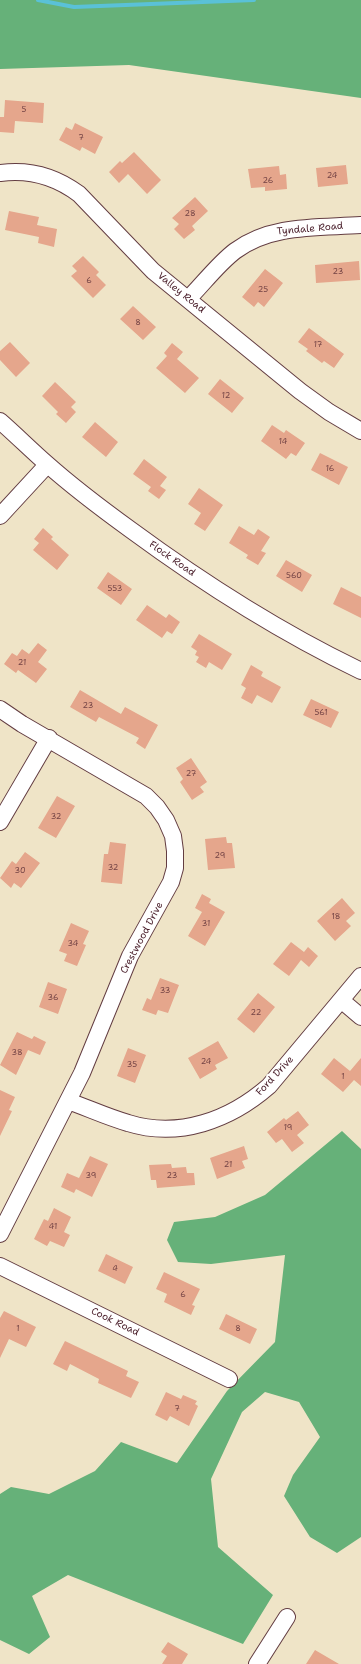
<!DOCTYPE html>
<html>
<head>
<meta charset="utf-8">
<style>
  body { margin:0 }
  canvas { display:block; background:#efe4c7 }
</style>
</head>
<body>
<canvas width="361" height="1664"></canvas>
<script>
const ctx = document.querySelector('canvas').getContext('2d');
ctx.lineJoin = 'round';
function fill(path, color) { ctx.fillStyle = color; ctx.fill(path, 'evenodd'); }
function trace(path, color, width, dash) { ctx.strokeStyle = color; ctx.lineWidth = width; ctx.lineCap = dash ? 'butt' : 'round'; ctx.setLineDash(dash || []); ctx.stroke(path); }
function label(font, color, halo, rows, align = 'center') {
  ctx.font = font + ' "Shantell Sans",sans-serif'; ctx.lineWidth = 4; ctx.setLineDash([]); ctx.textBaseline = 'middle'; ctx.strokeStyle = halo; ctx.fillStyle = color; for (const [text, x, y, turn = 0] of rows) {
    ctx.save(); ctx.translate(x, y); ctx.rotate((+turn || 0) * Math.PI / 180); ctx.textAlign = isNaN(turn) ? turn : align; if (halo) ctx.strokeText(text, 0, 0); ctx.fillText(text, 0, 0); ctx.restore();
  }
}
fill(new Path2D(`
  M0 0H361V98L129 65 0 69Z
  M342 1131 361 1149V1537L337 1553 310 1537 284 1496 293 1475 320 1437 299 1402 265 1392 242 1412 211 1479 218 1547 273 1595 243 1644 68 1575 32 1596 50 1637 29 1654 0 1640V1494L11 1487 49 1494 95 1471 121 1442 177 1463 227 1391 275 1342 285 1255 211 1264 178 1262 167 1240 174 1222 215 1217 265 1195Z`), '#66b179');
trace(new Path2D(`
  M38 0 74 7 254 0`), '#5ac1d7', 4);
fill(new Path2D(`
  M5 100 44 103 43 123 15 121 14 133 0 132V117H4Z
  M75 123 103 137 95 154 82 147 80 151 59 140 66 127 72 130Z
  M134 152 161 180 147 194 128 174 119 183 109 172 120 161 122 163Z
  M346 165 348 184 318 187 316 168Z
  M279 166 280 175 286 174 287 189 265 191V187L251 188 248 169Z
  M195 197 208 211 192 226 195 230 184 239 174 229 179 224 172 218Z
  M9 211 39 217 37 225 57 229 54 247 38 243 39 237 5 230Z
  M83 256 99 272 96 275 106 285 93 298 71 276 77 271 72 266Z
  M359 261 360 280 316 283 315 265Z
  M265 269 283 283 264 307 258 302 254 307 242 297Z
  M133 306 156 327 143 340 120 319Z
  M309 328 344 354 334 368 324 361 322 363 306 351 308 349 298 342Z
  M10 342 30 363 16 377 0 360V351Z
  M172 343 183 352 177 359 199 378 185 393 156 368 167 356 164 353Z
  M220 379 244 398 232 413 208 394Z
  M55 382 76 402 71 407 76 412 66 423 56 414 58 412 42 396Z
  M95 422 118 442 106 457 82 437Z
  M272 425 284 433 286 430 305 443 296 456 291 453 286 459 261 441Z
  M320 453 348 467 339 485 311 470Z
  M144 459 167 477 160 486 166 490 159 499 148 491 151 487 133 474Z
  M199 488 223 505 205 531 194 524 201 513 188 504Z
  M239 526 254 535 258 529 270 537 261 551 266 553 258 565 246 558 248 555 229 543Z
  M43 528 53 537 51 539 69 555 57 570 33 550 39 543 34 539Z
  M286 560 312 575 302 592 276 576Z
  M108 572 132 589 121 605 97 588Z
  M341 587 361 597V618L333 604Z
  M147 605 166 618 169 614 180 622 172 634 167 631 162 638 136 620Z
  M199 634 232 654 222 670 209 662 206 668 196 662 199 657 195 655 197 651 191 647Z
  M38 643 47 650 38 662 47 669 36 683 18 670 16 673 4 664 12 653 17 656 22 649 29 654Z
  M251 665 263 672 261 676 281 687 272 703 257 695 252 704 241 698 246 688 241 685Z
  M80 690 121 714 125 707 158 725 145 749 136 743 139 738 99 717 96 722 70 707Z
  M311 699 339 712 331 728 303 715Z
  M191 758 207 782 200 787 204 792 192 800 180 782 183 779 176 768Z
  M57 796 75 806 56 838 38 828Z
  M226 837 227 843H232L235 868 208 870 205 839Z
  M110 842 126 844 122 884 101 882 104 854H108Z
  M25 852 40 863 21 888 14 883 11 888 0 878 12 861 16 864Z
  M202 894 211 899 209 903 225 912 205 946 188 936 202 912 195 908Z
  M342 898 355 913 346 921 351 926 335 941 317 921Z
  M71 923 89 931 83 944 86 945 77 966 64 961 67 954 59 951Z
  M291 942 304 952 308 947 318 956 309 967 301 960 289 976 273 964Z
  M160 978 179 985 168 1013 158 1010 156 1015 142 1010 147 998 151 1000Z
  M48 982 67 989 58 1014 39 1007Z
  M258 993 275 1007 254 1033 237 1019Z
  M17 1032 32 1039 34 1036 46 1042 40 1055 28 1050 16 1075 0 1065Z
  M218 1041 228 1058 215 1065 217 1069 200 1079 188 1058Z
  M128 1048 146 1055 135 1083 117 1076Z
  M334 1058 350 1071 361 1058V1086L354 1080 343 1092 321 1074Z
  M0 1090 15 1097 9 1110 12 1111 0 1136Z
  M298 1111 309 1125 297 1135 304 1143 292 1152 282 1139 276 1143 267 1132 284 1118 286 1120Z
  M244 1146 248 1159 242 1161 245 1168 217 1179 210 1158Z
  M90 1156 108 1164 92 1197 76 1189 74 1193 61 1187 67 1173 79 1178Z
  M171 1164 172 1168 186 1167 187 1173H194L195 1185 157 1188 156 1180H151L149 1165Z
  M54 1208 71 1217 64 1232 70 1235 64 1247 50 1241 47 1246 34 1239 44 1219 48 1221Z
  M106 1254 133 1267 125 1284 98 1271Z
  M164 1272 200 1289 192 1305 195 1306 191 1315 164 1302 167 1294 156 1289Z
  M4 1311 36 1327 26 1347 9 1339 0 1358V1318Z
  M226 1314 257 1329 250 1344 219 1329Z
  M65 1341 128 1371 126 1376 139 1382 131 1398 98 1383 99 1379 70 1364 67 1371 53 1364Z
  M166 1392 181 1399 183 1395 197 1401 195 1404 198 1406 189 1426 170 1416 167 1421 155 1415Z
  M168 1642 188 1654 182 1664H162L167 1656 161 1652Z
  M315 1650 339 1664H306Z`), '#e5a68c');
const minor = new Path2D(`
  M0 173C29 169 55 176 79 194L153 271 300 391 329 412 361 431
  M188 299C203 284 218 264 235 251 271 224 318 228 361 225
  M0 421C16 435 31 450 47 464 74 488 102 509 131 530 203 583 280 632 361 671
  M0 516 47 465
  M0 709 22 724 146 796 157 807 166 820 173 836 175 851V868L171 882 130 956 82 1073 0 1234
  M0 822 49 738
  M341 1000 361 1017
  M68 1101C88 1108 107 1117 128 1123 179 1139 230 1120 269 1086L361 976
  M0 1266 229 1379
  M257 1664 287 1617`);
trace(minor, '#633d42', 18);
trace(minor, '#fff', 16);
label('8px', '#714143', null, [
  ["5",24,110],
  ["7",81,138],
  ["24",332,176],
  ["26",268,181],
  ["28",190,214],
  ["23",338,272],
  ["6",89,281],
  ["25",263,290],
  ["8",138,323],
  ["17",318,345],
  ["12",226,396],
  ["14",283,442],
  ["16",330,469],
  ["560",294,576],
  ["553",115,589],
  ["21",22,663],
  ["23",88,706],
  ["561",321,713],
  ["27",191,774],
  ["32",56,817],
  ["29",220,856],
  ["32",113,868],
  ["30",20,871],
  ["18",336,917],
  ["31",206,924],
  ["34",73,944],
  ["33",165,991],
  ["36",53,998],
  ["22",256,1013],
  ["38",17,1053],
  ["24",206,1062],
  ["35",132,1065],
  ["1",343,1077],
  ["19",288,1128],
  ["21",228,1165],
  ["39",91,1176],
  ["23",172,1176],
  ["41",53,1227],
  ["4",115,1269],
  ["6",183,1295],
  ["1",18,1329],
  ["8",238,1329],
  ["7",177,1409]
]);
label('10px', '#4a1f2b', '#fff', [
  ["Tyndale Road",310,229,-5],
  ["Valley Road",181,293,39],
  ["Flock Road",172,559,35],
  ["Crestwood Drive",142,938,-62],
  ["Ford Drive",275,1076,-47],
  ["Cook Road",115,1322,26]
]);
</script>
</body>
</html>
